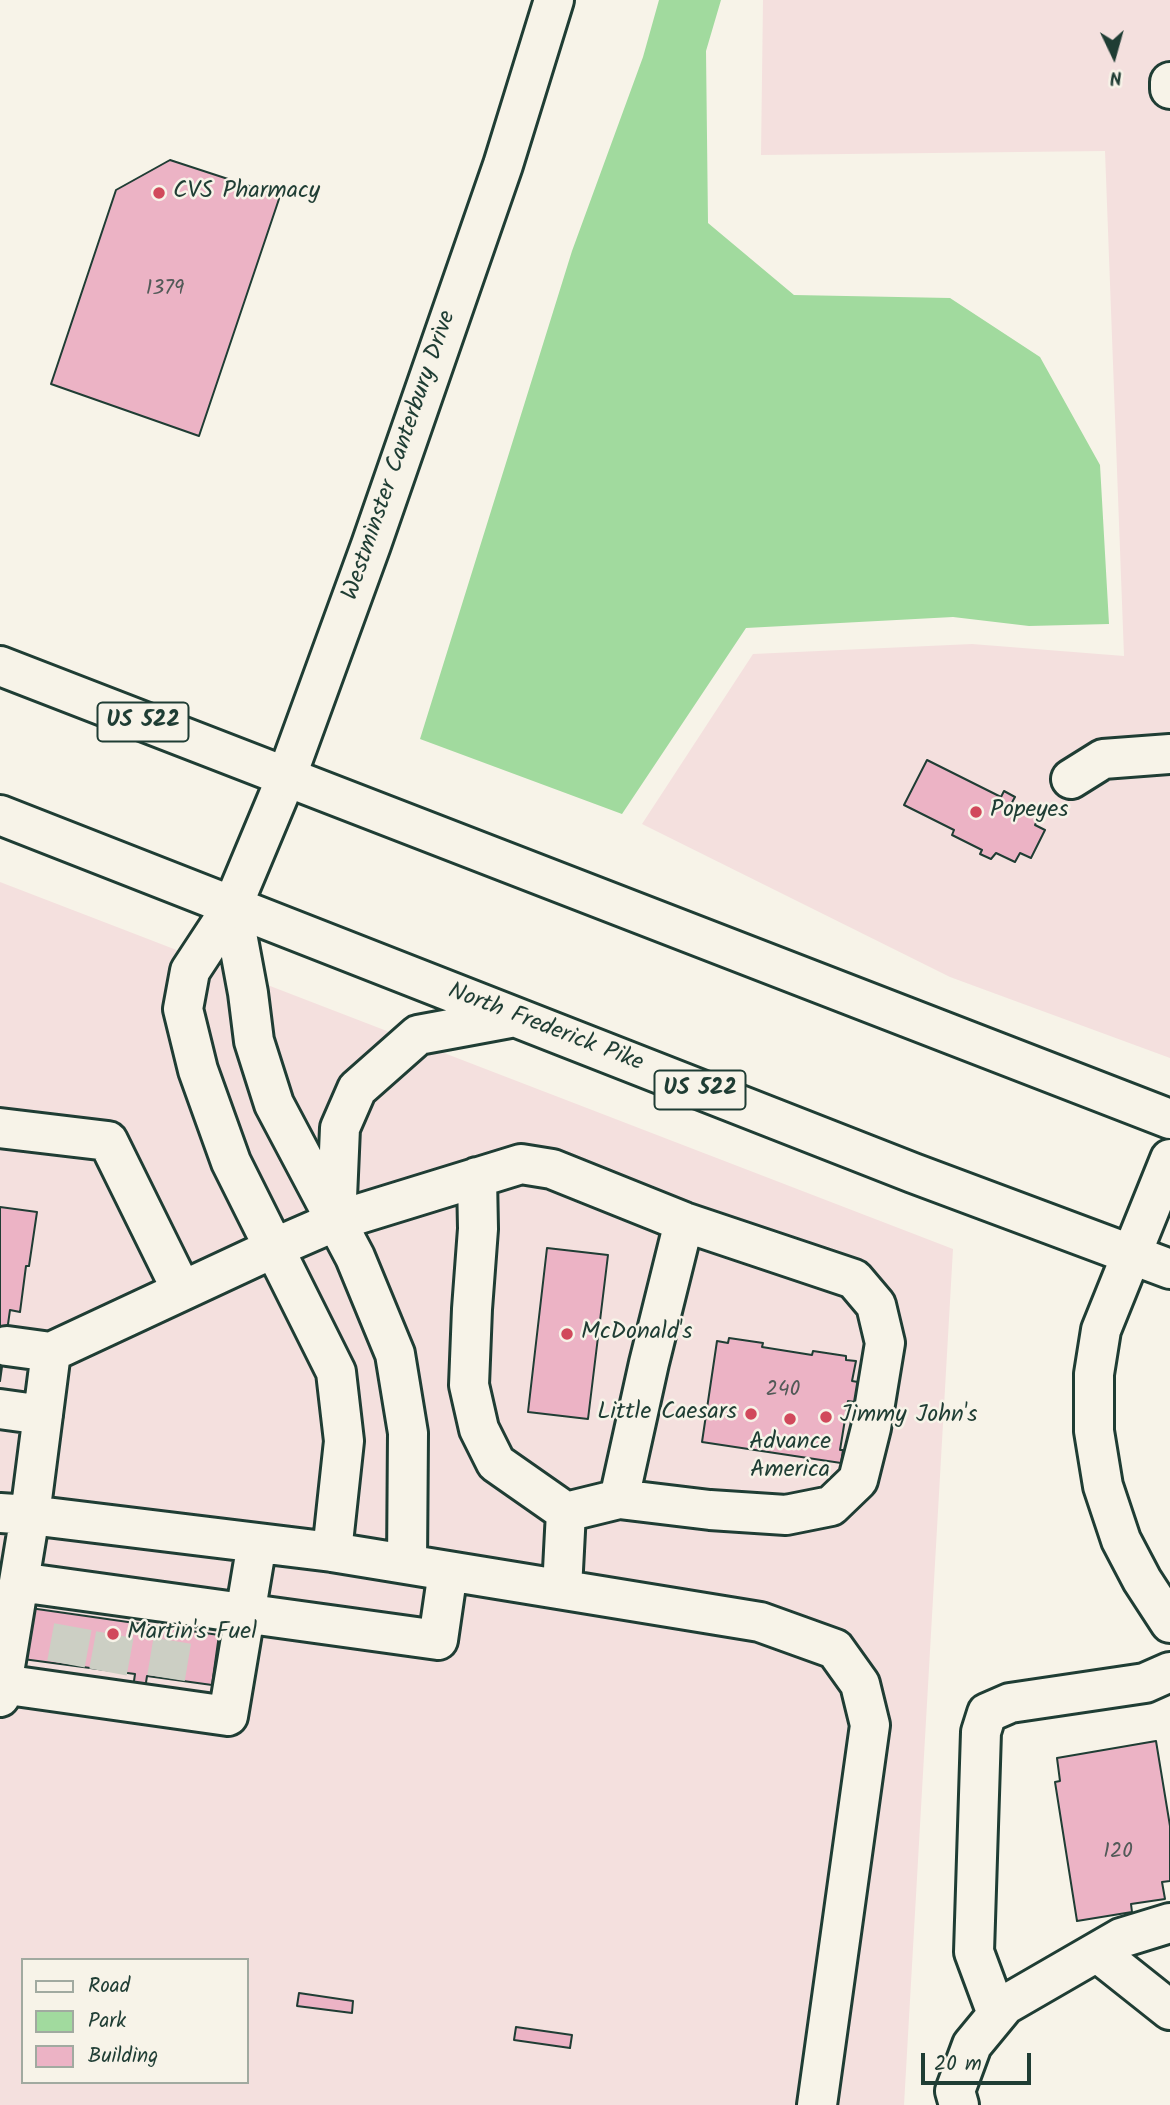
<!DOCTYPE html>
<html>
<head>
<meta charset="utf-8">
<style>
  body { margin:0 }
  #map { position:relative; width:1170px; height:2105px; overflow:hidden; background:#f7f3e8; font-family:Kalam,sans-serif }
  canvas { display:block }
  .legend { position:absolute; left:21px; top:1958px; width:228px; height:126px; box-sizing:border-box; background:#f7f3e8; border:2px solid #a1aaa0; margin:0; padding:9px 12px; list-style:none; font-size:21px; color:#1f3d34 }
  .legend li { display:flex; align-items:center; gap:14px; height:35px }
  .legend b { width:35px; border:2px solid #a1aaa0 }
  .north { position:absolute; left:1079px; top:21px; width:70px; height:70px; -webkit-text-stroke:5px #f7f3e8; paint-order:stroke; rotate:175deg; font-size:19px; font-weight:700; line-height:28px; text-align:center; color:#1f3d34 }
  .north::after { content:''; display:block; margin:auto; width:24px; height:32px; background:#1f3d34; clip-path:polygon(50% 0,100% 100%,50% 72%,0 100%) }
  .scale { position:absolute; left:921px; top:2053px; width:110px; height:32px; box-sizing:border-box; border:4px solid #1f3d34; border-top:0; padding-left:9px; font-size:21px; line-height:24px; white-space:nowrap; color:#1f3d34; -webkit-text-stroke:5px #f7f3e8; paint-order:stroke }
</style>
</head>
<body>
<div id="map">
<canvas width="1170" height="2105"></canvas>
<ul class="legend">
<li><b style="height:9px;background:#f7f3e8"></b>Road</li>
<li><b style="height:19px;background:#a1da9e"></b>Park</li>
<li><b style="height:19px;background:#ecb3c5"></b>Building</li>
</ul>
<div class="north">N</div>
<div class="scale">20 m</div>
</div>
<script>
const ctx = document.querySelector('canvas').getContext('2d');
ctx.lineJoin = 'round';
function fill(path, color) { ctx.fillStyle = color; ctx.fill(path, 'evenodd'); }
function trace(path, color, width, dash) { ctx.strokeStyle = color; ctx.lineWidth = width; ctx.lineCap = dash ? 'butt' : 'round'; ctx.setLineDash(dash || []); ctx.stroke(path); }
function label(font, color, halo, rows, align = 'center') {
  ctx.font = font + ' Kalam,sans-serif'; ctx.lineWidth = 5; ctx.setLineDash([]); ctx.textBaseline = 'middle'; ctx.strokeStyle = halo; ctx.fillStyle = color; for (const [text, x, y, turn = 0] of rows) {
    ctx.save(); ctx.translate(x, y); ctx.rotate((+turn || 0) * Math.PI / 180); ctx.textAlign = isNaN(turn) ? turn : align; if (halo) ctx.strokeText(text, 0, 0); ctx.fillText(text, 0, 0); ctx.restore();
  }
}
fill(new Path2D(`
  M763 0H1170V1058L950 977 642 824 753 654 972 644 1124 656 1105 151 761 155Z
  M0 882 953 1249 904 2105H0ZM23 1960H247V2082H23Z`), '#f4e0de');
fill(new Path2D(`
  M659 0H721L706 51 708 223 794 295 950 298 1040 357 1100 465 1109 624 1029 626 953 617 746 628 622 814 420 739 572 251 643 57Z`), '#a1da9e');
const building = new Path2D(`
  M170 160 280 196 199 436 51 384 116 190Z
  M927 760 1001 797 1004 791 1015 797 1010 806 1018 810 1020 806 1039 815 1035 825 1045 830 1031 858 1020 853 1015 862 996 853 991 859 980 854 982 850 952 835 954 830 904 805Z
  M0 1207 37 1212 29 1266H26L20 1312 10 1310 0 1381Z
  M547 1248 608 1255 588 1419 528 1412Z
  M729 1338 763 1343 762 1347 812 1355 813 1351 846 1356V1360L856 1361 852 1381 858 1382 855 1402 848 1401 840 1450H843L841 1463 702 1442 717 1341 728 1343Z
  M30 1608 219 1635 212 1685 147 1676 145 1689 133 1688 135 1674 23 1659Z
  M1156 1741 1170 1826V1881L1162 1882 1165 1899 1131 1904 1132 1912 1077 1921 1055 1782 1060 1781 1057 1758Z
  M299 1993 353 2001 352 2013 297 2006Z
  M516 2027 572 2035 570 2048 514 2040Z`);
fill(building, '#ecb3c5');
trace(building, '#1f3d34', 2);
trace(new Path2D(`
  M66 1664 75 1615
  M108 1672 117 1623
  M166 1678 174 1630`), '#cccfc4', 38, [38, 19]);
const minor = new Path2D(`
  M1170 82V89
  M1071 779 1103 759 1170 754
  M232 907 248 993 254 1041 274 1104 355 1257 395 1354 408 1433 407 1564
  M0 1128 108 1141 182 1291
  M1170 1159 1101 1330 1094 1374V1431L1103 1486 1121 1540 1142 1580 1170 1623
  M477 1177 478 1229 472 1309 469 1385 479 1429 496 1463 566 1512
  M7 1346 51 1352
  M0 1409 43 1415
  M0 1513 30 1515 51 1352 274 1248 336 1221 521 1164 552 1169 684 1222 854 1279 876 1305 885 1343 871 1428 858 1480 831 1506 786 1515 710 1510 619 1499
  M332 1552 344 1441 336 1372 231 1162 198 1070 183 1009 190 971 232 907 286 778 371 545 503 165 554 0
  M19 1582 438 1640 448 1571
  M562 1589 566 1512 619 1499 649 1363 684 1222
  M2 1684 228 1716 257 1543
  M0 1697 30 1515 332 1552 760 1622 835 1649 860 1684 870 1725 817 2105
  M1097 1952 1170 2010
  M997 2014 974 1952 981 1732 987 1713 1010 1703 1145 1683 1170 1672
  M959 2105 955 2091 972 2045 1005 2005 1121 1938 1170 1923`);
const major = new Path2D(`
  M0 666 1170 1119
  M0 815 913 1173 1170 1269
  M336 1221 340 1128 357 1089 418 1035 515 1017`);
trace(minor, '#1f3d34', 44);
trace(major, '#1f3d34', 44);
trace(minor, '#f7f3e8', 38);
trace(major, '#f7f3e8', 38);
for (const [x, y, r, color] of [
  [159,193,7,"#d1495b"],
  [976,812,7,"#d1495b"],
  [567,1334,7,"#d1495b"],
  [751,1414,7,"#d1495b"],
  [826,1417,7,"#d1495b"],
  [790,1419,7,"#d1495b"],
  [113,1634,7,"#d1495b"]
]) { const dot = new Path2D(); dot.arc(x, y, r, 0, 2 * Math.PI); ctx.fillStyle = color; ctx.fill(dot); trace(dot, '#f7f3e8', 2.5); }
label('21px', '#525a58', null, [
  ["1379",165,290],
  ["240",783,1391],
  ["120",1118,1853]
]);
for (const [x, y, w] of [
  [143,722,91],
  [700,1090,91]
]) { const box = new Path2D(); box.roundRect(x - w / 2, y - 19.5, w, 39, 5); ctx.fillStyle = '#f7f3e8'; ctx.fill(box); trace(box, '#1f3d34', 2); }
label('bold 23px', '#1f3d34', null, [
  ["US 522",143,722],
  ["US 522",700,1090]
]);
label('24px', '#1f3d34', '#f7f3e8', [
  ["CVS Pharmacy",173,193],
  ["Popeyes",990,812],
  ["McDonald's",581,1334],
  ["Little Caesars",737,1414,"right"],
  ["Jimmy John's",840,1417],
  ["Advance",790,1444,"center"],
  ["America",790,1472,"center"],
  ["Martin's Fuel",127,1634]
], 'left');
label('24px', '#1f3d34', '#f7f3e8', [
  ["Westminster Canterbury Drive",401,456,-71],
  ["North Frederick Pike",545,1029,21]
]);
</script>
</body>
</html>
